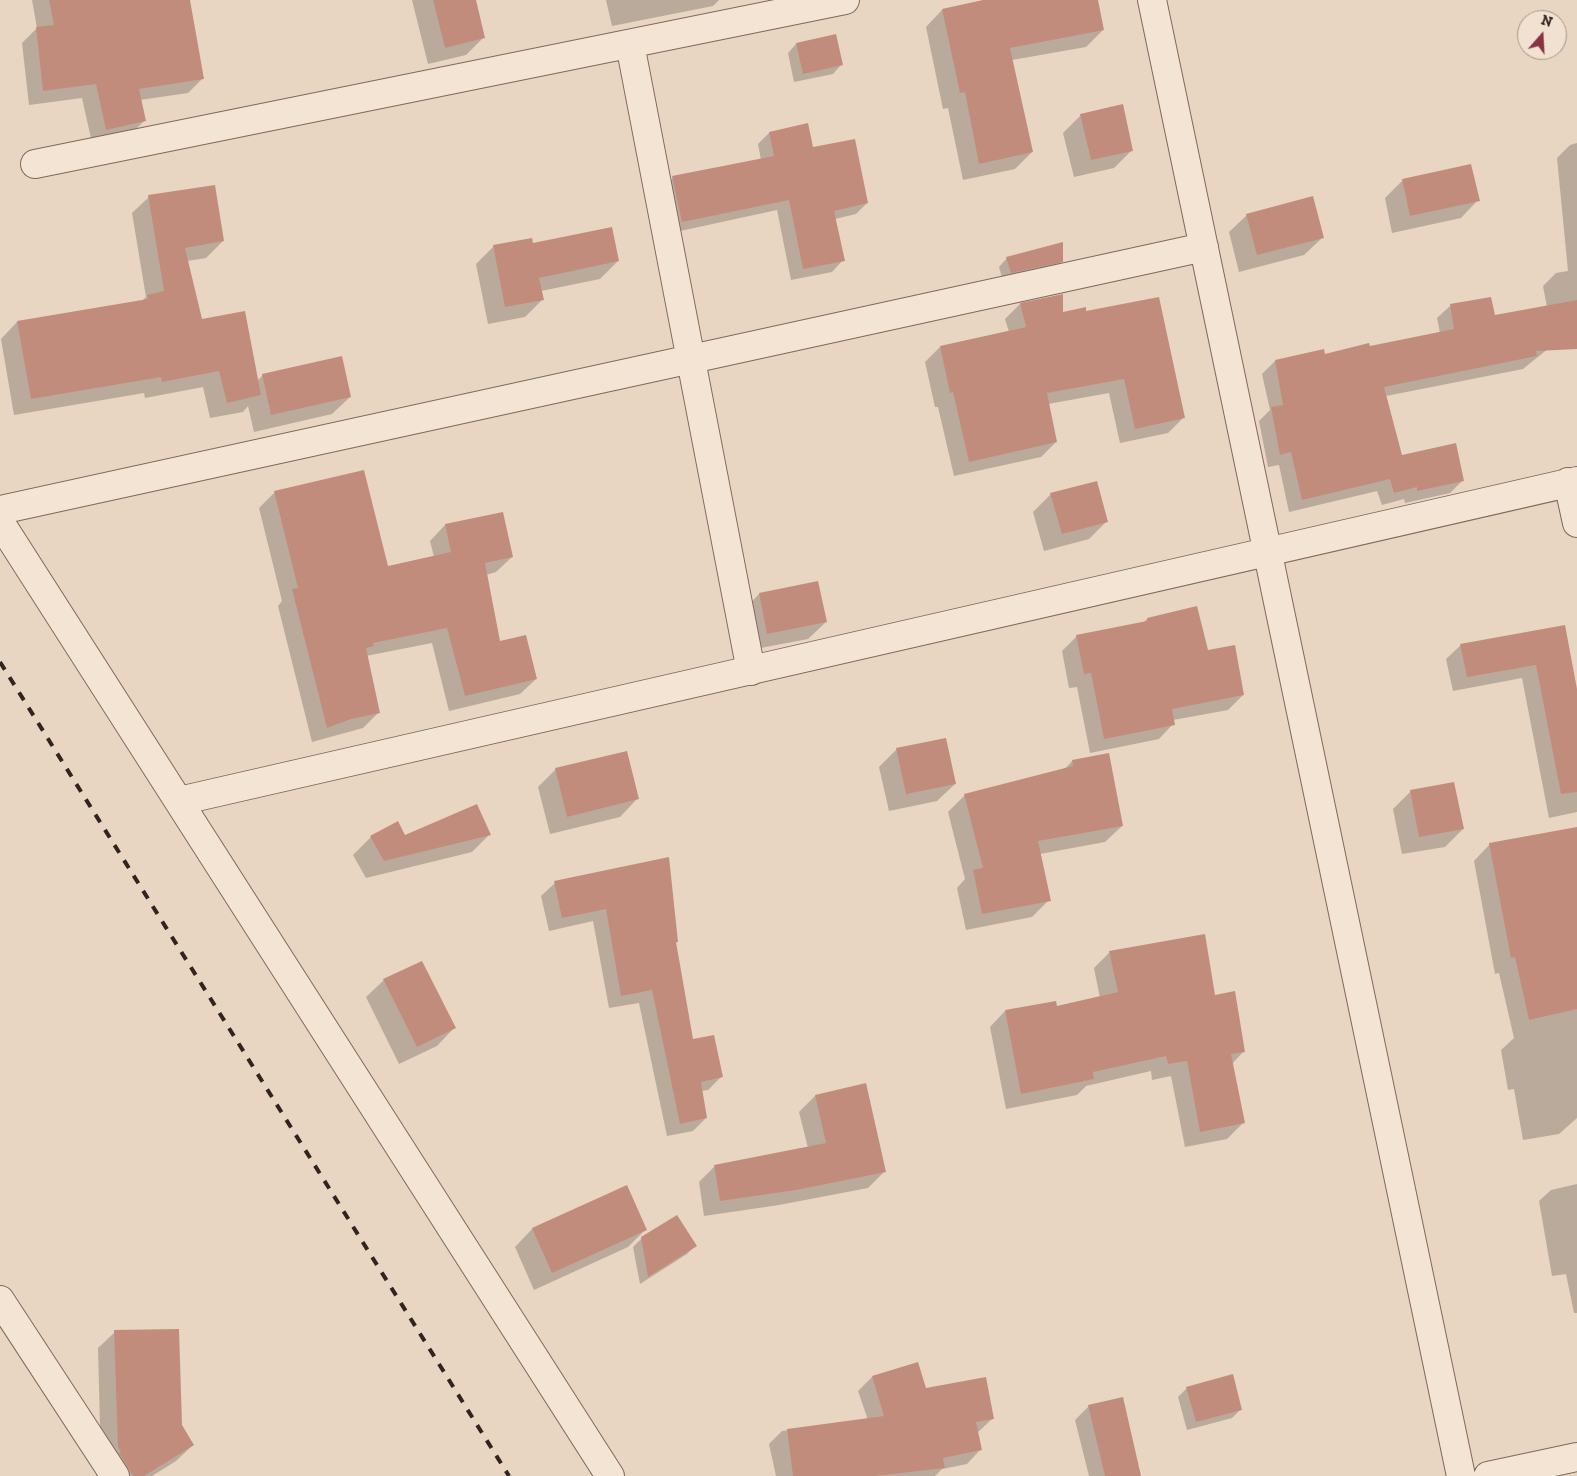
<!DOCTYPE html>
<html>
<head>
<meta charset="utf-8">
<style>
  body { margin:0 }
  #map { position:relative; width:1577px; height:1476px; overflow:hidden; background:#e8d5c2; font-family:"Zilla Slab",serif }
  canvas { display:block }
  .north { position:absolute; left:1517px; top:10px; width:50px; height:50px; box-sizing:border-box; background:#f0e1d1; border:1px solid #a49589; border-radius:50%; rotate:19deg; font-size:14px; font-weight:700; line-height:20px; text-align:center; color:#31241e }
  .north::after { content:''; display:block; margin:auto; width:18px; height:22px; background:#834; clip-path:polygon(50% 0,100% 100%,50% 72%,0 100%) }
</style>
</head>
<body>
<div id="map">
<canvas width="1577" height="1476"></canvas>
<div class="north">N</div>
</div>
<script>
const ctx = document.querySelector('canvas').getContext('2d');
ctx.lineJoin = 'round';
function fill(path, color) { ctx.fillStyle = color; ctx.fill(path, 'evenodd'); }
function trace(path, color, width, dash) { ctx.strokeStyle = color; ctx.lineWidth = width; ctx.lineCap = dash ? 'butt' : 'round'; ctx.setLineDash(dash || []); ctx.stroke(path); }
fill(new Path2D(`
  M32 0H106L202 79 188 93 140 100 145 120 130 135 92 143 82 98 29 105 22 43 37 28Z
  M412 0H474L484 37 466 55 428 64Z
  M606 0H719L713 6 612 26Z
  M990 0H1097L1103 30 1086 47 1012 60 1032 152 1015 169 963 180 948 108 943 109 926 27 942 10Z
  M796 44 841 65 833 74 794 82 788 53Z
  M1081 115 1132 150 1114 168 1074 177 1063 133Z
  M769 133 812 148 867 203 856 214 835 219 843 260 832 272 791 280 777 210 671 233 661 189 673 178 761 160 758 144Z
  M1577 143V343L1549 348 1523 369 1386 396 1401 456 1463 480 1450 493 1405 503 1404 499 1382 505 1377 491 1289 512 1279 465 1268 467 1259 421 1270 410 1262 374 1275 361 1324 356 1440 333 1437 318 1450 306 1490 298 1494 317 1547 307 1543 286 1556 273 1568 271 1557 158 1570 145Z
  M1403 180 1478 200 1461 218 1392 233 1385 198Z
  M149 197 223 241 206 258 187 261 201 321 257 381 263 375 350 397 332 414 254 432 248 406 243 412 210 418 203 387 145 398 144 393 14 415 1 339 17 322 142 301 146 297 132 213Z
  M1247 215 1322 238 1304 255 1239 272 1229 232Z
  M532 245 618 261 600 279 541 291 542 300 525 317 488 324 476 264 494 246Z
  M1007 258 1062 261 1053 270 1003 281 999 267Z
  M1062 295V313L1085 312 1183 418 1168 433 1120 443 1109 393 1048 404 1056 442 1041 457 954 476 938 407H935L925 362 940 347 1009 332 1005 319 1020 304Z
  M363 471 387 567 434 557 430 541 445 525 512 557 496 572 486 575 499 643 536 679 520 694 449 711 432 643 366 656 378 713 363 728 312 742 278 606 282 601 259 508 274 493Z
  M1051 494 1107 521 1089 539 1044 551 1033 512Z
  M759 594 826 622 808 639 750 650 742 612Z
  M1147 619 1207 652 1243 695 1228 710 1173 720V724L1159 739 1090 753 1077 687 1069 688 1062 651 1077 636 1143 623Z
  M1564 626 1577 696V812L1549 818 1522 678 1453 691 1446 659 1461 645Z
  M897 749 955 784 937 801 889 811 879 767Z
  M1072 761 1122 826 1105 842 1040 854 1049 900 1032 917 966 930 957 888 965 879 948 812 965 795 1064 770Z
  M556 769 637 799 620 817 550 834 538 787Z
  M1411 791 1463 829 1445 847 1402 854 1393 809Z
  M1577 828V1118L1559 1134 1523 1140 1514 1089 1508 1090 1501 1050 1514 1038 1499 973 1495 974 1474 861 1490 844Z
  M489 835 472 852 366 878 353 855 371 837Z
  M555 883 677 942 675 944 692 1040 721 1077 708 1090 701 1091 706 1118 693 1131 667 1136 639 1003 609 1008 593 921 549 931 541 896Z
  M1110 952 1244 1051 1232 1064 1243 1123 1227 1139 1185 1147 1171 1076 1152 1080 1151 1071 1086 1086 1077 1095 1006 1109 990 1027 1005 1011 1056 1007 1100 998 1094 968Z
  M384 980 454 1028 437 1046 399 1064 366 997Z
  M865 1084 884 1172 868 1188 779 1205 704 1216 699 1182 715 1166 808 1148 799 1112 815 1096Z
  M1577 1184V1313H1574L1566 1274 1552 1276 1539 1201 1551 1190Z
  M626 1187 646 1229 628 1247 534 1290 515 1247 532 1229Z
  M642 1238 695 1246 687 1254 640 1284 633 1247Z
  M115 1332 193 1445 176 1461 152 1476H106L101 1464 98 1348Z
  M917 1364 925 1390 992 1419 977 1433 980 1450 967 1464 942 1469 935 1476H776L769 1444 782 1431 868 1420 858 1391 872 1377Z
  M1187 1388 1241 1409 1232 1418 1187 1430 1178 1397Z
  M1089 1406 1138 1476H1089L1075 1420Z`), '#0003');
fill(new Path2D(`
  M49 0H190L204 79 139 89 146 121 106 130 96 84 43 91 36 27 54 25Z
  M433 0H476L485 38 445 48Z
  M983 0H1098L1104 30 1010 48 1033 152 979 164 965 92 960 93 942 9Z
  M836 34 843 65 803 74 796 43Z
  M1123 104 1133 151 1091 160 1080 114Z
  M808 123 813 147 855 139 868 203 834 211 845 261 803 269 789 200 682 222 672 176 774 156 769 132Z
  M1471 164 1480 201 1410 216 1402 179Z
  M215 185 224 241 185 248 202 319 245 311 261 395 227 403 219 371 162 382 161 377 31 399 17 321 148 299 147 295 164 291 148 195Z
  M1313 196 1324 238 1257 255 1246 214Z
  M612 227 619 261 539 278 544 300 505 307 493 245 532 238 533 243Z
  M1063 242V262L1011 273 1006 257Z
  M1063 294V312L1086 307V311L1159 297 1185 418 1135 429 1124 379 1047 393 1057 442 969 462 953 392 950 393 940 346 1026 327 1020 303Z
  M1491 297 1495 315 1577 300V349L1536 351 1537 356 1384 387 1402 455 1456 443 1464 481 1417 491V487L1394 493 1390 479 1302 500 1291 452 1280 455 1271 407 1283 405 1275 360 1324 349 1325 354 1369 343 1370 346 1454 329 1450 304Z
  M342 356 351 397 271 415 262 374Z
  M364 470 388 566 451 552 445 524 503 512 513 557 485 563 500 641 526 635 537 679 465 696 447 628 373 643 374 646 366 648 380 713 351 719 327 728 292 589 298 588 274 491Z
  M1097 481 1108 522 1062 534 1050 493Z
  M818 581 827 622 767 634 759 593Z
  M1197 606 1208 650 1235 645 1244 695 1172 709 1175 725 1104 739 1091 673 1084 674 1076 635 1147 621V618Z
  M1565 625 1577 689V792L1561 794 1536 665 1467 677 1460 644Z
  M946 738 956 784 906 794 896 748Z
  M627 751 639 799 567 817 555 768Z
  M1109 753 1123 826 1038 841 1051 901 982 914 973 870 983 868 964 794 1073 766 1072 760Z
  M1454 782 1464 829 1419 837 1410 790Z
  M477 804 491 835 384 861 370 836 398 821 405 835Z
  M1577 827V1009L1529 1020 1515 957 1511 958 1489 843Z
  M669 857 678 942H676L693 1039 714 1035 723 1077 701 1082 707 1118 680 1124 652 990 621 996 606 909 562 918 554 881Z
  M1205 934 1215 995 1235 991 1245 1052 1231 1054 1245 1123 1200 1132 1187 1061 1168 1064 1166 1056 1093 1072 1094 1079 1021 1094 1005 1010 1056 1001 1057 1006 1118 992 1109 951Z
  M422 961 456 1028 417 1047 383 979Z
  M866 1083 886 1172 796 1190 720 1201 714 1165 826 1143 815 1095Z
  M627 1185 647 1230 552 1273 532 1228Z
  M677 1215 697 1246 648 1277 641 1237Z
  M179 1329 182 1425 194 1445 144 1476H133L119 1453 121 1452 118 1447 114 1330Z
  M918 1362 926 1388 986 1377 994 1419 976 1422 982 1450 943 1458 945 1468 875 1476H793L787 1429 884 1416 872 1376Z
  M1233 1374 1242 1410 1196 1422 1186 1387Z
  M1123 1397 1141 1476H1105L1088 1405Z`), '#c28c7d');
const minor = new Path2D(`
  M1152 0 1461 1476
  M630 44 751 671
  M35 164 845 0
  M1568 482 1577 523
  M0 510 1204 247
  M0 522 610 1476
  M179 801 1577 481
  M0 1300 115 1476
  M1488 1476 1577 1457`);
trace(minor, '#80685c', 30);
trace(minor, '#f4e4d4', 28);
trace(new Path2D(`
  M0 662 509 1476`), '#31241e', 4, [9, 9]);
</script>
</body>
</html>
